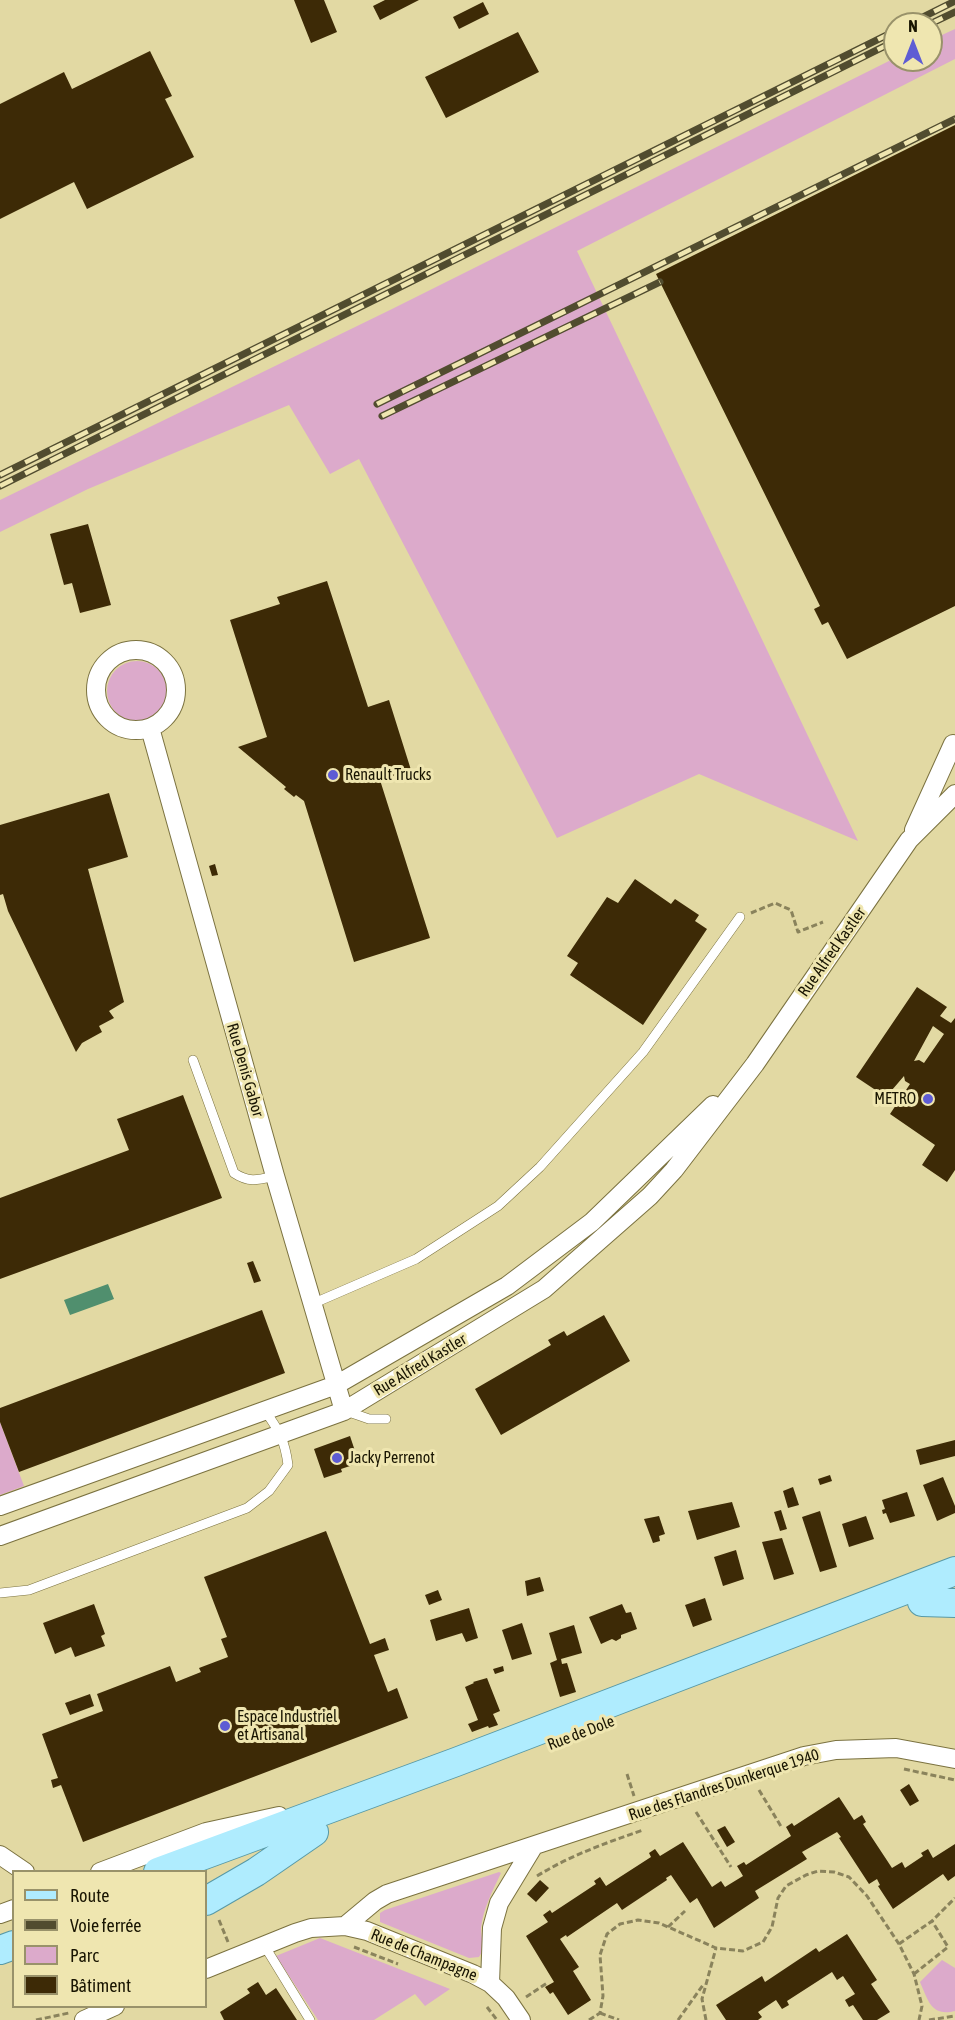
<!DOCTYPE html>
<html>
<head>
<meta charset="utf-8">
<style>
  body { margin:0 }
  #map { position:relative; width:955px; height:2020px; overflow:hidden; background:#e2d9a3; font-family:"Asap Condensed",sans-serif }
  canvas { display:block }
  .legend { position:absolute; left:12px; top:1870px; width:195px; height:138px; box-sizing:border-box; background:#efe6b0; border:2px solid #99926a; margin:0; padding:8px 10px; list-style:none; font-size:18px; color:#191502 }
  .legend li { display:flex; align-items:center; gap:12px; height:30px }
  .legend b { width:30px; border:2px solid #99926a }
  .north { position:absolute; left:883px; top:12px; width:60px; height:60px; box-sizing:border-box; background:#efe6b0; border:2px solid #99926a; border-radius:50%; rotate:0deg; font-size:16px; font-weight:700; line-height:24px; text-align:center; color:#191502 }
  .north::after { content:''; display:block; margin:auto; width:21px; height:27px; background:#5e5cd4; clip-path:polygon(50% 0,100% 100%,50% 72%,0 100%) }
</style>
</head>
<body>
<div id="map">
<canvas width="955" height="2020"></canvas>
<ul class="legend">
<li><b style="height:8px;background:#afecfe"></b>Route</li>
<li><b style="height:8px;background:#514c2f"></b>Voie ferrée</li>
<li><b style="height:16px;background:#dcaacb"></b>Parc</li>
<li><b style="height:16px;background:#3d2a06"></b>Bâtiment</li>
</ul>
<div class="north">N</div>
</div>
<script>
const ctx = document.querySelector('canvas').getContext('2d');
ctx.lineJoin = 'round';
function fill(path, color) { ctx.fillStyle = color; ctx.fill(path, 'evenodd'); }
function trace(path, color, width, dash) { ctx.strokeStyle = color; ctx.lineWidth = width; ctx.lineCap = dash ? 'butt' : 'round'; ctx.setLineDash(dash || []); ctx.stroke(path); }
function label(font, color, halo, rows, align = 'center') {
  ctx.font = font + ' "Asap Condensed",sans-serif'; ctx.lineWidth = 6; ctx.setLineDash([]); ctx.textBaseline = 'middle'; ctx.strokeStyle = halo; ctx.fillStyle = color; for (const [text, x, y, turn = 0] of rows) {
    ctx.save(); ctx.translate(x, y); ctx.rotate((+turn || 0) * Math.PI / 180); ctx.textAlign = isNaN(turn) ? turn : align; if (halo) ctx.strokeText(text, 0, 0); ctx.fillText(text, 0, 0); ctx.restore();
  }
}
fill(new Path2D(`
  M955 29V59L577 251 858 841 699 774 557 838 359 459 330 474 289 405 88 489 0 532V500L390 310 895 58V60H931V40Z
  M107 691a30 30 0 1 1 60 0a30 30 0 1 1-60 0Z
  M0 1422 24 1486 0 1495Z
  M499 1872 501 1873C493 1890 483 1909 481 1928 481 1939 486 1948 479 1957L469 1958 380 1922V1913L385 1910Z
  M320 1938 450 1989 425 2006 415 1994 374 2020H318L276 1956Z
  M942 1960 955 1968V2011C931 2017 928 2000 920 1982Z`), '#dcaacb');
fill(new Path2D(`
  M108 1284 114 1299 70 1315 64 1300Z`), '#508f6e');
fill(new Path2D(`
  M294 0H324L337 32 311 43Z
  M385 0H419L380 20 373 6Z
  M483 2 489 14 459 29 453 17Z
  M518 32 539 72 446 118 425 77Z
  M150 51 172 96 165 99 194 157 87 209 74 182 0 219V104L64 72 72 89Z
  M955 125V606L847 659 828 622 822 625 814 609 820 606 656 274Z
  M88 524 111 605 80 613 72 583 64 585 50 534Z
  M327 581 368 707 389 700 411 770 380 780 430 938 354 962 304 801 296 795 294 797 284 789 286 787 238 747 267 737 230 620 280 604 277 597Z
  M109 793 128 857 88 869 124 1002 109 1011 114 1018 99 1026 102 1032 82 1043 76 1052 8 911 3 894 0 895V825Z
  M215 864 218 875 212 876 209 866Z
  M635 879 671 904 675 899 699 915 695 921 707 929 643 1025 570 975 578 963 567 956 607 897 618 903Z
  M917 987 947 1007 940 1016 951 1023 955 1018V1170L947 1182 922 1165 935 1145 890 1114 910 1084 905 1081 904 1076 886 1097 856 1077ZM933 1026 944 1034 924 1063 919 1060 914 1061Z
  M183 1095 222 1198 0 1279V1198L129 1150 117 1119Z
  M253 1261 261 1281 254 1283 247 1263Z
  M262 1310 285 1373 19 1472 0 1422V1408Z
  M604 1315 630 1361 501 1435 475 1389 551 1345 548 1340 564 1331 567 1336Z
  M350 1436 359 1463 341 1469 342 1472 324 1478 314 1449Z
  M955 1440V1456L920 1465 916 1450Z
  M830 1475 832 1481 820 1485 818 1479Z
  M943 1477 955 1506V1513L937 1521 923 1485Z
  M793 1487 799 1505 788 1508 783 1491Z
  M907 1492 915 1516 890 1523 886 1513 883 1514 882 1510 885 1509 882 1500Z
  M732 1502 740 1527 697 1540 688 1511Z
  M781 1510 787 1529 780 1531 774 1512Z
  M820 1511 837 1567 820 1572 802 1517Z
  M659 1516 665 1534 659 1536 660 1541 653 1543 644 1519Z
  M866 1516 874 1539 849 1547 842 1524Z
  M326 1531 370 1644 385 1638 389 1650 374 1655 388 1692 397 1688 408 1718 83 1842 61 1785 53 1788 51 1780 58 1778 42 1734 103 1711 97 1694 170 1666 176 1682 201 1672 199 1668 228 1657 221 1639 227 1637 204 1577Z
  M782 1538 794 1574 774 1580 762 1542Z
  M736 1550 744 1579 723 1586 714 1557Z
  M540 1577 544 1591 527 1596 525 1581Z
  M438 1590 442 1600 429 1605 425 1595Z
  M705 1598 712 1620 693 1627 685 1605Z
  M94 1604 105 1634 101 1636 105 1646 75 1657 71 1647 55 1654 43 1623Z
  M622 1604 626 1613 631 1612 637 1629 621 1635V1638L616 1641 612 1639 601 1644 589 1617Z
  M469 1608 478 1638 466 1642 462 1633 436 1641 430 1620Z
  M522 1623 532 1654 512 1660 502 1630Z
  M574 1625 582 1653 561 1659 562 1664 567 1663 576 1692 560 1697 550 1663 557 1660 549 1633Z
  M503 1666 504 1671 495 1674 493 1669Z
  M487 1678 500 1711 493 1714 498 1725 489 1728 488 1726 472 1732 468 1724 478 1720 465 1687 474 1683 473 1682Z
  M90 1694 94 1706 70 1715 65 1703Z
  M909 1784 919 1801 910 1806 900 1790Z
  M839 1797 854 1820 862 1815 866 1822 863 1824 892 1868 902 1862 905 1868 923 1856 921 1853 928 1849 933 1858 955 1844V1876L948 1881 943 1874 893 1909 878 1886 880 1885 877 1879 869 1884 839 1838 841 1837 837 1832 802 1852 807 1859 755 1891 759 1898 714 1928 697 1898 690 1903 671 1875 666 1878 667 1880 622 1910 617 1903 567 1937 566 1935 560 1939 579 1967 573 1971 591 2000 568 2015 553 1992 550 1994 545 1987 554 1982 526 1936 548 1922 543 1915 550 1910 552 1913 596 1884 594 1881 600 1877 606 1886 651 1857 649 1853 655 1849 660 1856 683 1842 712 1887 721 1881 725 1887 743 1876 737 1866 744 1862 746 1865 791 1836 786 1827 792 1823 794 1826Z
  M725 1826 735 1842 727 1847 717 1830Z
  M540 1880 549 1888 536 1902 527 1894Z
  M847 1934 877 1980 871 1984 890 2012 877 2020H863L853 2005 849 2007 845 2000 855 1994 843 1976 837 1980 832 1972 787 2001 789 2005 782 2009 776 2000 758 2012 762 2017 758 2020H726L716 2005 762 1976 765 1982 816 1948 819 1952Z
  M258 1982 266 1995 276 1988 297 2020H224L220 2012 250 1993 247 1989Z`), '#3d2a06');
const service = new Path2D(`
  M193 1060 234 1173C249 1183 258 1180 275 1176
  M312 1304 416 1259 498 1206 540 1167 643 1052 740 917
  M346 1411 369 1419H386
  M0 1593 29 1590 247 1508 269 1491 288 1465C285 1441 279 1430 265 1411
  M264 1945 310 2020`);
const minor = new Path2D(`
  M96 690a40 40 0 1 1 80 0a40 40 0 1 1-80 0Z
  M150 728 275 1176 344 1411
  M914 830 953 744
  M0 1506 336 1385 507 1286 592 1222 713 1105
  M0 1536 344 1411 544 1289 650 1196 674 1170 755 1064 909 840 955 794
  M0 1855 25 1872
  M100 1872 206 1832 279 1816
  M0 1914 14 1909
  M345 1926 375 1901 387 1894 804 1756 836 1750 896 1748 955 1759
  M206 1969 295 1933 311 1928 345 1926 367 1931 473 1974 490 1983 506 1998 521 2020
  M490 1983 492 1928 499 1903 533 1847
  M84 2020 115 2006`);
const primary = new Path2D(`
  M922 1602 955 1603
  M158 1872 456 1762 955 1571
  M206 1901 256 1872 314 1832
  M0 1950 14 1945`);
trace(service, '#7b7240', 10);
trace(minor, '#7b7240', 20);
trace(primary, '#5899a6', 30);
trace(new Path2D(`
  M751 913 775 903 791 910 798 932 823 922
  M368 1449 373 1461
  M904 1769 955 1780
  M627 1774 634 1796
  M759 1790 782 1828
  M696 1812 731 1867
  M537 1876C571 1855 606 1843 643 1830
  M219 1920 228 1942
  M668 1927 685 1911
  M899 1944 932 1921 955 1898
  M354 1947 398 1964
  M914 1974 948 1947 932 1921
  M526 1997 547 1983
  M487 2007 497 2020
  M600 2013 619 2020
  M36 2020 69 2013
  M589 2020 600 2013 603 1996 600 1955 607 1934 620 1924 638 1920 659 1923 716 1948 743 1951 763 1942 772 1927 778 1898 786 1886 806 1875 818 1871 834 1872 849 1877 867 1896 899 1944 914 1974 922 2006 919 2020
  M678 2020 703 1985
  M706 2020 702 1999 716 1948
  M929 2020 955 2016`), '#8a835c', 3, [6, 3]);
trace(service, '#fff', 9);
trace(minor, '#fff', 18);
trace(primary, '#afecfe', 28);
const rail = new Path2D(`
  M909 24 955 1
  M930 24 955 12
  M377 404 955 119
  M382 416 660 282
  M0 475 895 31
  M0 486 895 41`);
trace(rail, '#514c2f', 7);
trace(rail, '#efe6b0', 4.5, [14]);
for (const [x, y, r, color] of [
  [333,775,6,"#5e5cd4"],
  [928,1099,6,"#5e5cd4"],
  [337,1458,6,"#5e5cd4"],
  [225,1726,6,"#5e5cd4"]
]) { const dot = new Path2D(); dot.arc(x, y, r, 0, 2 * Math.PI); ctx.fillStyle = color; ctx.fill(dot); trace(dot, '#efe6b0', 2); }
label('16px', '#191502', '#efe6b0', [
  ["Renault Trucks",345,775],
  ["METRO",916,1099,"right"],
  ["Jacky Perrenot",349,1458],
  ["Espace Industriel",237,1717],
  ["et Artisanal",237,1735]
], 'left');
label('16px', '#191502', '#efe6b0', [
  ["Rue Alfred Kastler",832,952,-55],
  ["Rue Denis Gabor",245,1070,74],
  ["Rue Alfred Kastler",420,1365,-31],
  ["Rue de Dole",581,1733,-21],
  ["Rue des Flandres Dunkerque 1940",724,1785,-18],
  ["Rue de Champagne",424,1955,22]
]);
</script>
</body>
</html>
